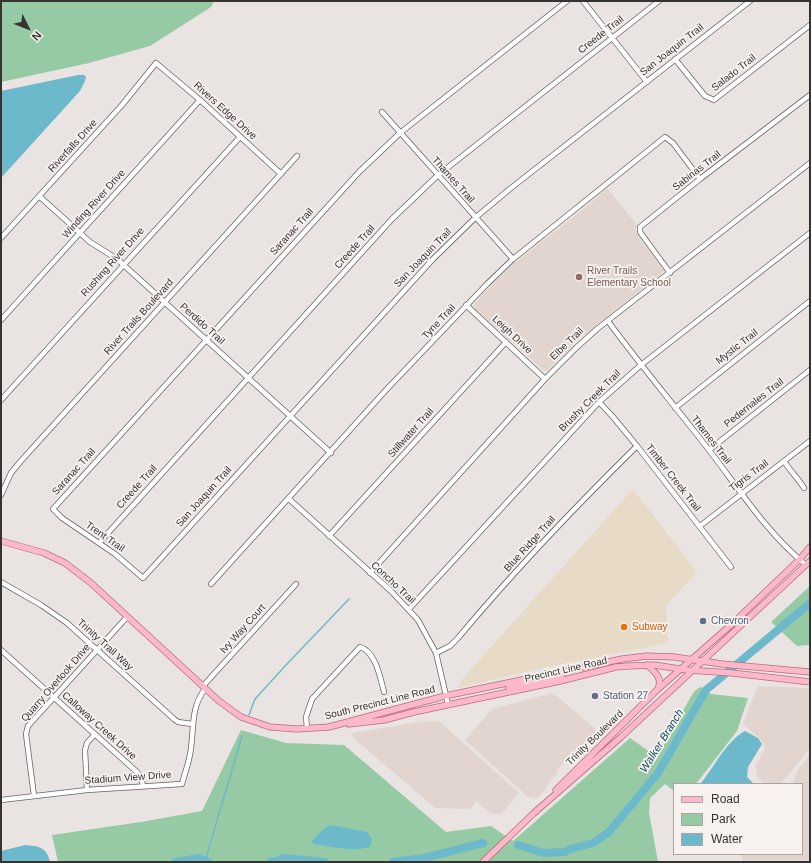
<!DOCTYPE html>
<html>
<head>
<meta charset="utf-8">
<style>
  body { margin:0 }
  #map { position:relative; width:811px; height:863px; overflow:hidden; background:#e9e4e2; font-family:Helvetica,sans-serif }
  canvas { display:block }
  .frame { position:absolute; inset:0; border:2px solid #363433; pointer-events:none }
  .legend { position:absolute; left:673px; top:783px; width:130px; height:72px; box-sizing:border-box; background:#f7f1ef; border:1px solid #aaa5a4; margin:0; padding:5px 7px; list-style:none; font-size:12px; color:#363433 }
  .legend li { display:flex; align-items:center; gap:8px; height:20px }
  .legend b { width:20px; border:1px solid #aaa5a4 }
  .north { position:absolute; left:8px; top:8px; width:40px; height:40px; -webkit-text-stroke:3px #f7f1ef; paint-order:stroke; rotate:132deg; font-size:11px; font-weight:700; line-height:16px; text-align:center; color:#363433 }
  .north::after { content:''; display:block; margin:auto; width:14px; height:18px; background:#363433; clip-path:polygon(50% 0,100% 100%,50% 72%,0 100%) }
</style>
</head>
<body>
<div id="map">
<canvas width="811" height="863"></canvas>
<div class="frame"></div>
<ul class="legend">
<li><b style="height:5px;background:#fdb9ca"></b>Road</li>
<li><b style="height:11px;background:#95caa4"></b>Park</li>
<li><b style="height:11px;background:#6db9cc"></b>Water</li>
</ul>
<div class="north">N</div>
</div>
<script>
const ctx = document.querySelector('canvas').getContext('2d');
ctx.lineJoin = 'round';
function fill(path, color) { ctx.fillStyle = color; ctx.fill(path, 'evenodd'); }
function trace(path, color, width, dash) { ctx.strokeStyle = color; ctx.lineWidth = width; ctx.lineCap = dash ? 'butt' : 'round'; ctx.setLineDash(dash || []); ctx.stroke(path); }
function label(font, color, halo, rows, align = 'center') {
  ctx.font = font + ' Helvetica,sans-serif'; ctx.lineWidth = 3.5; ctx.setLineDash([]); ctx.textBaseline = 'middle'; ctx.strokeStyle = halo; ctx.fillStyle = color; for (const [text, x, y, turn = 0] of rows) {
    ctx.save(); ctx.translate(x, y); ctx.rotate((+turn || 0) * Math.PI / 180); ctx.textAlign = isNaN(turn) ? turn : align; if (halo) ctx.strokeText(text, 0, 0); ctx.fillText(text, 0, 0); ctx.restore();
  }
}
fill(new Path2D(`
  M633 489 697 572 666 606 668 643 552 666 457 688 463 678Z`), '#e7dac6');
fill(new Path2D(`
  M607 188 637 225 635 230 638 236 664 271 578 340 547 371 543 370 475 309 474 304 494 282 516 262 590 204Z
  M758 686 810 688V748L781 784H765L757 777V771L755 767 765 748 762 741 743 723Z
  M553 693 599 732 579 752 576 750 557 770 556 775 551 779 545 790 536 799 528 797 465 740 492 709Z
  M426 721H439L519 793 505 810 499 814 490 813 476 801 470 809 435 808 351 736 352 733Z
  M810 754V862H743L741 854H802V784H792L798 770Z`), '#e2d5cf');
fill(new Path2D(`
  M1 1H214L211 7 150 46 89 63 1 82Z
  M810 586V645L797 646 771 622Z
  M701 687 711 694 748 698 737 731 696 784H674V791L665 784 650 798 649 812 658 862H58L52 835 141 822 202 811 241 730 286 743 344 745 446 832 491 826 513 841 630 738 657 757 693 693 697 689Z`), '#95caa4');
fill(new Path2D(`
  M78 75H84L86 77 85 81 80 91 1 178V91Z
  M745 731 758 738 762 744 748 767 747 777 754 784H700C714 768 726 741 745 731Z
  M330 825 367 832 372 839 370 847C351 852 333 847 314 844L312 841 322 830Z
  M25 845C38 846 47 847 50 862H1V851Z`), '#6db9cc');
trace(new Path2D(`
  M249 715 255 699 286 665 349 599
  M205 861 242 736`), '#6db9cc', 1.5);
trace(new Path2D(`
  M518 845 544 853 564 852 570 849 593 843 609 832 658 773 706 690 810 603
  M281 859 285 858 324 862
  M176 862 199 858 208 862
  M271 862 274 861
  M393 862 424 858 483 843`), '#6db9cc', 8);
const minor = new Path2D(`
  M567 1 400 133 359 172 53 509 62 518 115 554 143 578 433 259 475 218 511 188 750 1
  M583 1 647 82
  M675 59 705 96 714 100 810 25
  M382 112 513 259
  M39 196 90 242 117 259 331 453
  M1 238 122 105 156 63 200 100 281 174
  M670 273 640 232V227L700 179 810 95
  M466 305 545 379
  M1 320 200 100
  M608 321C640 365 675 406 709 450 740 490 766 532 806 565
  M1 400 240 137
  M599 402 613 417 637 446 731 567
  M675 408 810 301
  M709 450 810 370
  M784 461C790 471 798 478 804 488
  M1 495 11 473 20 462 297 156
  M289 499 391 591 418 620 436 653 448 704
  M700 526 810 441
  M329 536 506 342
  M99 543 392 219 437 176 659 1
  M370 573 545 379 576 348 597 329 810 163
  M1 582 41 605 67 623 174 719 178 722 192 724
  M211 584 386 390 487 284 513 259 665 137 673 143 700 179
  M409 609 599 402 641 365 810 233
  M1 650 137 772 141 777 143 786
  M436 653 450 646 458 638C514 571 575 507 637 446
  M203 686 296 584
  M307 728 306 717 312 699 360 647C376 652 380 677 384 692
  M87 790 85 750 87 743 95 734
  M34 796 26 734 28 726 127 617
  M1 800 87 790 182 784C185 772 190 760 191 748 194 726 191 707 205 689`);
const major = new Path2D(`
  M1 541 44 553 65 563 91 583 219 701 241 717 270 727 297 729 329 727 445 696 622 659 647 656 674 657 722 664 810 672
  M647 665C655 672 663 678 658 689
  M509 688 561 677 563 673V671
  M349 724 384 720 414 712 556 682 616 667 629 666 654 665 687 670 732 673 810 682
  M556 790 658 689 731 625 800 559 810 547
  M483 862 534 813 621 737 810 561`);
trace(minor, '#676361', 6);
trace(major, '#b76c7e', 7);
trace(minor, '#fff', 4.5);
trace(major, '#fdb9ca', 5.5);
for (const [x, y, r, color] of [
  [579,277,4,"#8d6e63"],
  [703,621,4,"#5c6f8a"],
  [624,627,4,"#e8710a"],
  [595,696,4,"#5c6f8a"]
]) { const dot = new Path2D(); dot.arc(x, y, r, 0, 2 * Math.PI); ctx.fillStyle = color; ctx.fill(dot); trace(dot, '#f7f1ef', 1.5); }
label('10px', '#363433', '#f7f1ef', [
  ["Creede Trail",601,35,-38],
  ["San Joaquin Trail",672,50,-38],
  ["Salado Trail",734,73,-38],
  ["Rivers Edge Drive",225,111,42],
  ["Riverfalls Drive",73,146,-48],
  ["Sabinas Trail",697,171,-38],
  ["Thames Trail",453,180,48],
  ["Winding River Drive",94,204,-48],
  ["Saranac Trail",292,232,-48],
  ["Creede Trail",355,247,-48],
  ["San Joaquin Trail",423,258,-46],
  ["Rushing River Drive",113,262,-48],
  ["River Trails Boulevard",139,317,-48],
  ["Tyne Trail",439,322,-47],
  ["Perdido Trail",202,324,42],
  ["Leigh Drive",512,335,43],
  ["Elbe Trail",567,344,-44],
  ["Mystic Trail",737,347,-38],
  ["Brushy Creek Trail",590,401,-45],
  ["Pedernales Trail",754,403,-38],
  ["Stillwater Trail",411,433,-48],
  ["Thames Trail",711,440,52],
  ["Saranac Trail",74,472,-48],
  ["Tigris Trail",749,476,-37],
  ["Timber Creek Trail",673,478,52],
  ["Creede Trail",137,487,-48],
  ["San Joaquin Trail",204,497,-48],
  ["Trent Trail",105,537,35],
  ["Blue Ridge Trail",530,544,-48],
  ["Concho Trail",393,583,43],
  ["Ivy Way Court",243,629,-48],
  ["Trinity Trail Way",105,645,42],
  ["Precinct Line Road",566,670,-13],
  ["Quarry Overlook Drive",56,683,-49],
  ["South Precinct Line Road",380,703,-14],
  ["Calloway Creek Drive",99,726,42],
  ["Trinity Boulevard",595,738,-44],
  ["Stadium View Drive",128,778,-4]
]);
label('10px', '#785e54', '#f7f1ef', [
  ["River Trails",587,271],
  ["Elementary School",587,283]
], 'left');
label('10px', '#4e5e75', '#f7f1ef', [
  ["Chevron",711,621],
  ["Station 27",603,696]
], 'left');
label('10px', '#c56008', '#f7f1ef', [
  ["Subway",632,627]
], 'left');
label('italic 11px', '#0b4f5d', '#f7f1ef', [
  ["Walker Branch",662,741,-58]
]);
</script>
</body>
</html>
